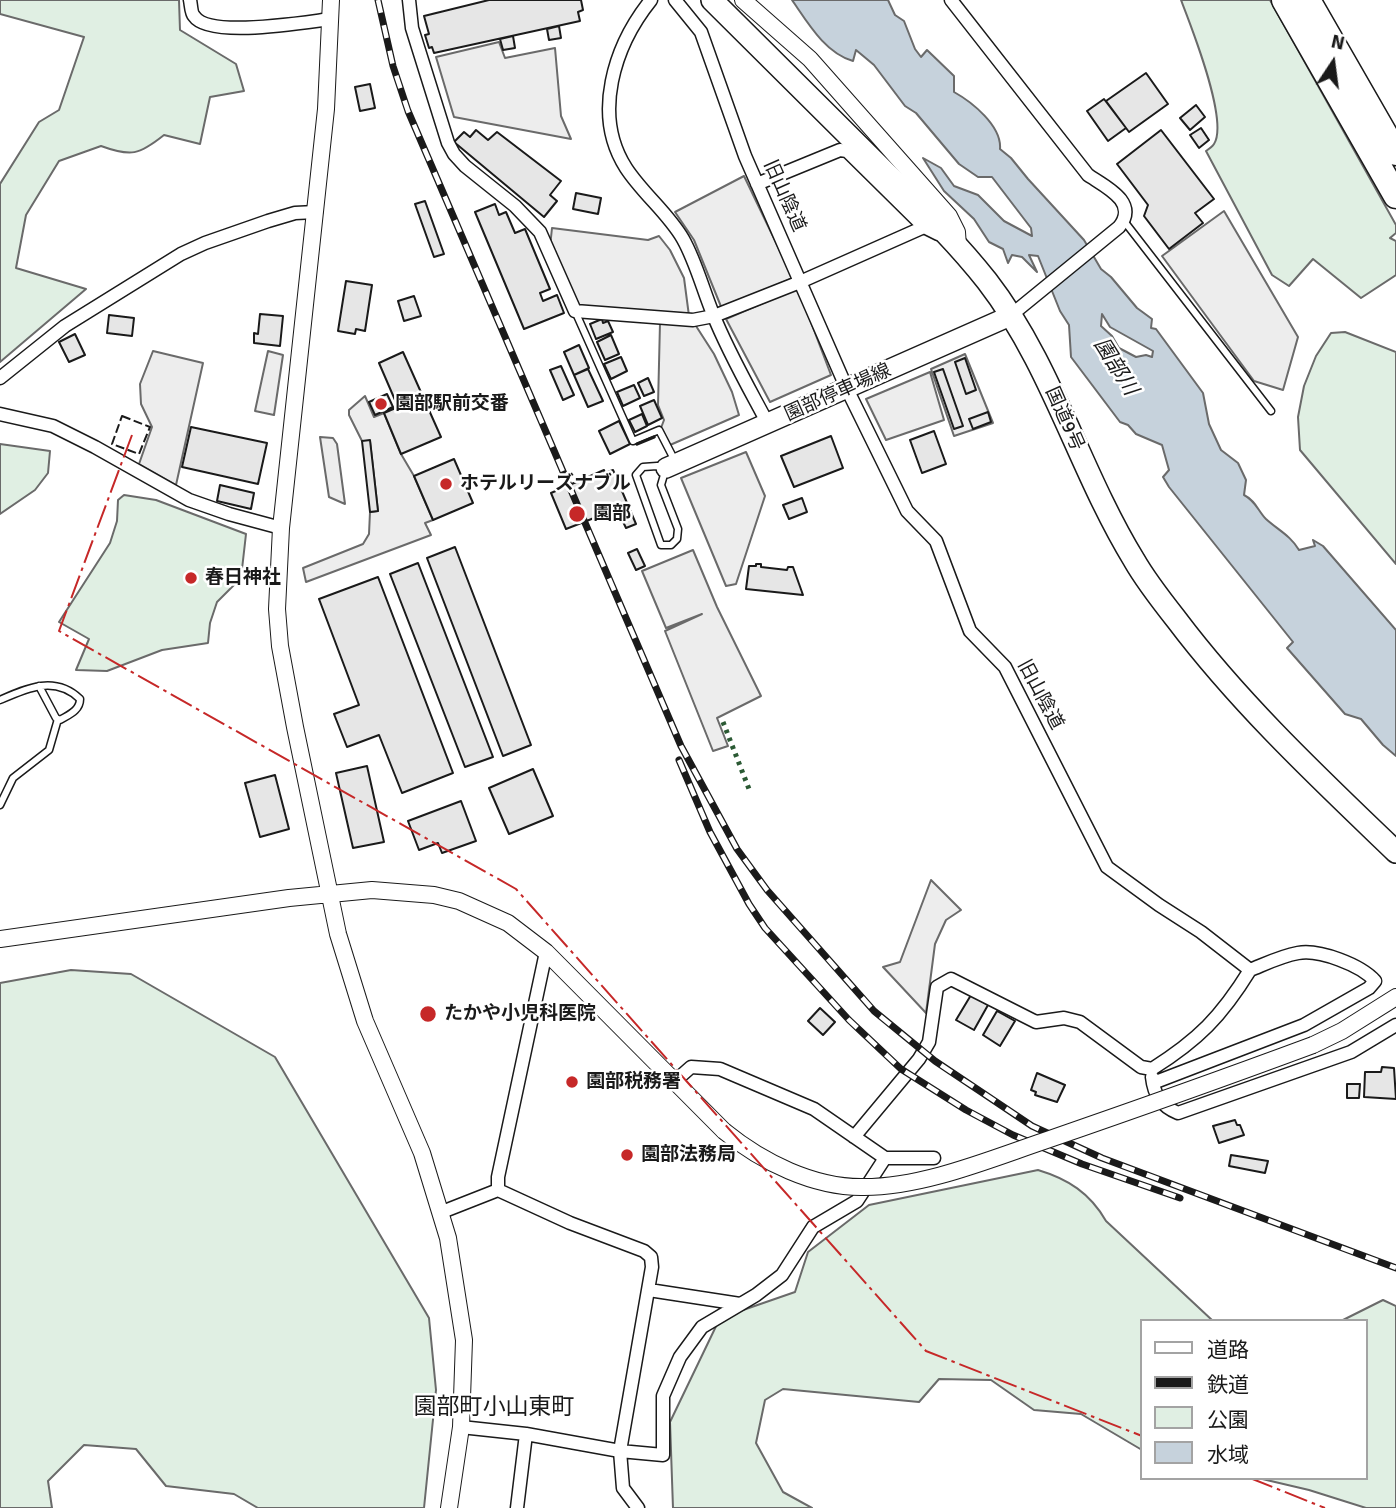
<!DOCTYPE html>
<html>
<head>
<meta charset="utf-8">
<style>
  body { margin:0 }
  #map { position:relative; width:1396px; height:1508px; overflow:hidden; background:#fff; font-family:Signika,"Noto Sans JP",sans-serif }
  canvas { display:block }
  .legend { position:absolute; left:1140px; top:1319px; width:228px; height:161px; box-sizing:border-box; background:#fff; border:2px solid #a3a3a3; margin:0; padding:9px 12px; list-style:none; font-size:21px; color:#1a1a1a }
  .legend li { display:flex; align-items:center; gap:14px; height:35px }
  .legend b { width:35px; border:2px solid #a3a3a3 }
  .north { position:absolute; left:1298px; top:28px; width:70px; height:70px; -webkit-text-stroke:5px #fff; paint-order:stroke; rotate:13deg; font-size:19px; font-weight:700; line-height:28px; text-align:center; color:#1a1a1a }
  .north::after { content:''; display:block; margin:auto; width:24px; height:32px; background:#1a1a1a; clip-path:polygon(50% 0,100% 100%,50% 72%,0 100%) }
</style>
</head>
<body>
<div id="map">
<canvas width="1396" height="1508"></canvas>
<ul class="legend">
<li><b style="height:9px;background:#fff"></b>道路</li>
<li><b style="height:9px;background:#1a1a1a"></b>鉄道</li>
<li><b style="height:19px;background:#e0efe3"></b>公園</li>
<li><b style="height:19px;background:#c6d2dc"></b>水域</li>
</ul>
<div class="north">N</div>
</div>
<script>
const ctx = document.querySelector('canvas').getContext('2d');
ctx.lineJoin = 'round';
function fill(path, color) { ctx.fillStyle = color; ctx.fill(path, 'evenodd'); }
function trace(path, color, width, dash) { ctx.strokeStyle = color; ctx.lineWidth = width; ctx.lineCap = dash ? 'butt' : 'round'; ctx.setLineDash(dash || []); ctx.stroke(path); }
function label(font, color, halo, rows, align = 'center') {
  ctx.font = font + ' Signika,"Noto Sans JP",sans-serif'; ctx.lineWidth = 5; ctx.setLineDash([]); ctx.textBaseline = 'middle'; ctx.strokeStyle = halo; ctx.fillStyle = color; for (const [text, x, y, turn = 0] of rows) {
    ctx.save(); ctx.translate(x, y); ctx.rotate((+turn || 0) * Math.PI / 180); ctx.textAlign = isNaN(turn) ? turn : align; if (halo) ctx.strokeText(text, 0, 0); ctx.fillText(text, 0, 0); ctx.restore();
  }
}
const green = new Path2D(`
  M0 0H179L180 30 236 64 244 91 210 97 200 144 164 135C139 155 131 157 101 146L59 161 26 215 16 268 86 289 0 362V184L39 122 59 110 84 37 0 14Z
  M1181 0H1270L1396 225V233L1390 238 1396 241V275L1361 298 1313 259 1289 286 1272 275 1206 151C1209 149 1212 147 1214 144 1229 121 1191 26 1181 0Z
  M1345 332 1396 352V564L1300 450 1298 417 1304 386 1316 356 1331 333Z
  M0 444 50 451 48 473 35 490 0 514Z
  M124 495 156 500 246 534 241 578 217 602 210 623 208 643 162 650 107 671 76 670 89 639 59 622 110 543 117 521 118 500Z
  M71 970 131 974 275 1057 429 1318 436 1390 424 1508H258L234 1494 166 1486 136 1449 84 1445 48 1481 52 1508H0V983Z
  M1038 1170C1068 1179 1090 1193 1106 1221L1213 1321H1142V1450L1081 1414 1034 1410 991 1380 939 1379 919 1402 783 1389 765 1400 756 1443 783 1492 812 1508H673L670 1422 720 1318 795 1292 808 1252 869 1205Z
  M1383 1300 1396 1306V1508H1366L1309 1490 1258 1478H1366V1321H1341Z`);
fill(green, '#e0efe3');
trace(green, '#6a6a6a', 2);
const parking = new Path2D(`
  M499 42 505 58 555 48 561 116 571 139 454 117 436 57Z
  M744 176 793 278 722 309 694 240 675 212Z
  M1224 211 1298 337 1283 390 1254 381 1162 256Z
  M552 228 648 240 659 236 670 250 684 278 689 316 577 308 550 247Z
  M798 288 831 375 770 402 726 319Z
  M660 323 696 326 714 354 732 392 739 415 670 445 661 428 664 420 658 405Z
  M153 351 203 363 176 485 139 464 152 427 141 404 140 384Z
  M268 351 283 355 274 415 255 411Z
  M965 354 993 423 954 436 931 369Z
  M930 372 944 420 886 440 866 399Z
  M365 396 374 417 384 413 401 454 414 476 433 520 425 523 431 535 306 582 303 568 363 544 369 534 370 512 378 511 370 441H362L349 415V410Z
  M320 437 333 438 337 444 345 504 329 497Z
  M746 452 765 496 736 584 726 586 681 478Z
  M693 550 717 607 761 696 717 718 728 746 713 751 665 631 702 614 666 628 642 571Z
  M931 880 961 910 946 920 935 944 926 1013 883 967 900 962Z`);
fill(parking, '#ededed');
trace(parking, '#6a6a6a', 2);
const water = new Path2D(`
  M792 0H888L895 15 904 21 915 49 921 57 927 50 954 76V92C972 102 1002 126 1000 149L1011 158 1028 179 1084 240 1101 269 1111 277 1137 308 1152 319 1151 328 1156 329 1203 393 1209 424 1221 450 1238 463 1246 480 1244 495C1256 501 1258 511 1266 519 1278 530 1291 536 1299 550L1315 546 1313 540 1323 546 1396 630V756L1383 745 1361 719 1345 714 1287 648 1293 642 1169 487 1163 477 1169 470 1162 445 1136 434 1128 425 1120 422 1071 357 1069 325 1060 311 1038 256 1029 255 1037 272 1022 257 1012 255 1008 263 1003 249 989 242 974 219 944 191 923 158 941 168 954 186 978 195 1004 221 1032 236 1031 228 992 177H978L959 164 916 113 905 106 874 65 856 50 853 61C825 53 808 23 792 0ZM1102 314 1110 327 1153 351 1152 357 1146 355 1136 357 1119 348 1112 336 1101 326Z`);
fill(water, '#c6d2dc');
trace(water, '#6a6a6a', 2);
const building = new Path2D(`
  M489 0H581L583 10 578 12 580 21 434 53 432 47 429 48 425 35 429 34 424 16Z
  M559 26 561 38 549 40 547 29Z
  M513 36 515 48 503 50 500 39Z
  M1146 73 1168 104 1129 132 1106 101Z
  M370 84 375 108 360 111 355 87Z
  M1104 99 1126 128 1108 141 1087 111Z
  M1196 105 1205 117 1190 130 1180 118Z
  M1201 128 1209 140 1199 148 1190 135Z
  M476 130 488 140 497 132 561 181 550 195 557 201 544 217 454 142 464 132 470 137Z
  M1161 130 1214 199 1195 213 1203 223 1169 249 1144 216 1148 205 1117 164Z
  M576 193 601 198 598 214 573 209Z
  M425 201 444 254 434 257 415 204Z
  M495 204 499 215 506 212 515 233 525 229 550 289 540 293 543 301 557 295 564 313 524 329 475 212Z
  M346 281 372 285 365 331 356 329 355 334 338 331Z
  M414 296 421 316 404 321 398 301Z
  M260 314 283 316 280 346 254 343V333L258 334Z
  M109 315 134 318 132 336 107 333Z
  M602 319 603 323 608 321 613 332 596 339 590 324Z
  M75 334 85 355 69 362 59 342Z
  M611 335 619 354 605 360 597 342Z
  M579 345 589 368 574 375 564 352Z
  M403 352 441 437 401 454 384 413 398 407 379 363Z
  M621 357 627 371 611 379 604 364Z
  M965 358 976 390 966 394 955 362Z
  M561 366 574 395 563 400 550 370Z
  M588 369 603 401 588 407 574 375Z
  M943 369 963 426 954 429 934 372Z
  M648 378 654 392 644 396 638 383Z
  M634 385 640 398 623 406 617 392Z
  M387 394 393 407 375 415 369 402Z
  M654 400 662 418 648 425 640 406Z
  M988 412 991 422 973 429 969 419Z
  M642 414 647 426 635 432 629 420Z
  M619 421 630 444 610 454 599 431Z
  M191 427 267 443 258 484 182 467Z
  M934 431 946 464 922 473 910 440Z
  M831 436 843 468 794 487 781 456Z
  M370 440 378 511 370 512 362 441Z
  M454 459 473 503 433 520 414 476Z
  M604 470 605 473 613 470 636 524 626 528 617 509 566 529 551 493Z
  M220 485 254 493 251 509 217 501Z
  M802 498 807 512 789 519 783 505Z
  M455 547 531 745 503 756 427 558Z
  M637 549 645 566 636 570 628 553Z
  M418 563 493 757 465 767 390 574Z
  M756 564H761V567L787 570 788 567H793L803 595 746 589 749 566H756Z
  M378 577 453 773 402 793 379 735 347 747 334 714 359 705 319 599Z
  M367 766 384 842 353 848 336 773Z
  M533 769 553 816 509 834 489 788Z
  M275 775 289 829 260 837 245 783Z
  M461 801 476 841 442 853 438 843 419 850 408 821Z
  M971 995 988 1005 974 1030 956 1020Z
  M820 1008 835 1022 823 1035 808 1021Z
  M997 1011 1015 1021 1000 1046 983 1035Z
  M1382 1067 1394 1068 1396 1099 1364 1097 1365 1072H1381Z
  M1037 1073 1065 1085 1057 1102 1035 1095 1036 1092 1031 1090Z
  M1347 1084H1360L1359 1098H1347Z
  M1235 1120 1237 1125H1240L1244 1135 1219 1143 1213 1126Z
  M1231 1155 1268 1161 1265 1173 1229 1166Z`);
fill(building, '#e6e6e6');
trace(building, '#1a1a1a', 2);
const service = new Path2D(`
  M1124 221 1271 411
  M575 311 633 441 659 430 675 461
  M657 466 666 468 661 485 678 529 677 539 671 545H661L636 475 643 467Z
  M0 700C27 688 55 675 80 699 80 711 68 715 60 720L56 718 39 686
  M0 805 13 778 49 750 58 719`);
const minor = new Path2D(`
  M190 0C191 4 191 13 194 16 209 39 306 22 331 19
  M409 0 412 28 448 143 454 154 465 166 515 206 540 232 575 311 693 320 714 316 800 282 924 227 938 234
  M651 0C614 46 592 115 626 168 643 194 668 213 683 239 696 262 703 290 713 314 728 352 749 388 768 424
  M675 0 701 32 745 156 847 389 907 511 936 541 970 631 1005 667 1107 867 1159 905 1201 932 1250 970
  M951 0 1088 175C1106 187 1139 202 1119 227L1010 316
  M757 184 840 150 847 151 924 227
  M0 378 65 326 181 254 205 243 268 221 295 213 316 212
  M0 414 53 426 95 447 189 500 229 514 281 528
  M1152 1069C1198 1040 1221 1017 1250 970
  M1152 1077C1154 1095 1161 1106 1178 1113L1351 1052 1396 1025
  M674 1082 691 1067 720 1069 814 1109 885 1158H934
  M1153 1083 1304 1025 1369 988 1375 981C1361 965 1319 949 1298 953 1281 956 1265 964 1250 970
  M854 1137 919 1059 929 1042 937 987 951 979 1036 1022 1064 1018 1080 1022 1141 1067 1152 1069
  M498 1190V1177L546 952
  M442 1212 498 1190 570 1223 644 1251 651 1257 652 1267 620 1451 623 1488 638 1508
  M649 1290 740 1304
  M461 1427 526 1434 620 1451 663 1455V1396L680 1357 702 1327 756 1295 782 1275 813 1227 857 1201 885 1158
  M517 1508 526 1434`);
const tertiary = new Path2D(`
  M331 0 326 109 281 528 277 609 280 646 295 727 338 934 365 1021 422 1153 448 1238 464 1340 461 1427 449 1508
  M743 0 810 59 949 216 957 232 958 247
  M0 939 289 898 372 890 434 895 459 901 508 923 546 952 724 1131
  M1313 1045 1342 1031 1396 997`);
const secondary = new Path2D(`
  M666 468 1010 316`);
const trunk = new Path2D(`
  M712 0C767 55 822 109 877 164 915 202 954 239 987 281 1052 365 1079 470 1134 560 1146 581 1161 600 1176 619 1240 704 1319 778 1396 852`);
const motorway = new Path2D(`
  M1284 0 1396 196
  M1308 0 1396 153`);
trace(service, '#1a1a1a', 9);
trace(minor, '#1a1a1a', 15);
trace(tertiary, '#1a1a1a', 18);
trace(secondary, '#1a1a1a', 22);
trace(trunk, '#1a1a1a', 24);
trace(motorway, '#1a1a1a', 27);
trace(service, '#fff', 6);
trace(minor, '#fff', 12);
trace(tertiary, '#fff', 16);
trace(secondary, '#fff', 19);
trace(trunk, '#fff', 21);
trace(motorway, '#fff', 24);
const rail = new Path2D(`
  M378 0 393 66 408 111 681 746 737 849 767 890 874 1011 935 1061 1032 1126 1102 1158 1396 1268
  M679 760 710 832 749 904 765 928 849 1020 901 1069 966 1110 1013 1135 1082 1164 1180 1198`);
trace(rail, '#1a1a1a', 7);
trace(rail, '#fff', 4.5, [13]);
const tertiaryBridge = new Path2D(`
  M724 1131C762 1162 814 1188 864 1187 923 1187 988 1160 1044 1141 1134 1110 1224 1078 1313 1045`);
trace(tertiaryBridge, '#1a1a1a', 18, []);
trace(tertiaryBridge, '#fff', 16);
trace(new Path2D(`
  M723 722 749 789`), '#2b5a34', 5, [3.5, 5]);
trace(new Path2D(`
  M122 416 150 427 139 454 112 444Z`), '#1a1a1a', 2, [9, 3.5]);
trace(new Path2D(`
  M637 444 654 437`), '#1a1a1a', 3.5);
trace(new Path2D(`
  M132 435 59 631 516 889 926 1351 1142 1436
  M1250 1478 1325 1508`), '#c62828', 2, [24, 5, 3.5, 5]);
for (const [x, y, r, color] of [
  [381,404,7,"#c62828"],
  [446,484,7,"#c62828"],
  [577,514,9,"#c62828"],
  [191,578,7,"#c62828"],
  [428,1014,9,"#c62828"],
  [572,1082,7,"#c62828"],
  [627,1155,7,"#c62828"]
]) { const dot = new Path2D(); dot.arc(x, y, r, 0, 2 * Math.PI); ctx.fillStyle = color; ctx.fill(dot); trace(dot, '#fff', 2.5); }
label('19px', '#1a1a1a', '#fff', [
  ["旧山陰道",784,196,66],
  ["園部停車場線",838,393,-24],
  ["国道9号",1064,419,66],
  ["旧山陰道",1040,695,62]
]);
label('bold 19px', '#1a1a1a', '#fff', [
  ["園部駅前交番",395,404],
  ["ホテルリーズナブル",460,484],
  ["園部",593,514],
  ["春日神社",205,578],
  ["たかや小児科医院",444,1014],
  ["園部税務署",586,1082],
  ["園部法務局",641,1155]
], 'left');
label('italic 21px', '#1a1a1a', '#fff', [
  ["園部川",1115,367,58]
]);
label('23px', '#1a1a1a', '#fff', [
  ["園部町小山東町",494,1408]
]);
</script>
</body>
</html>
